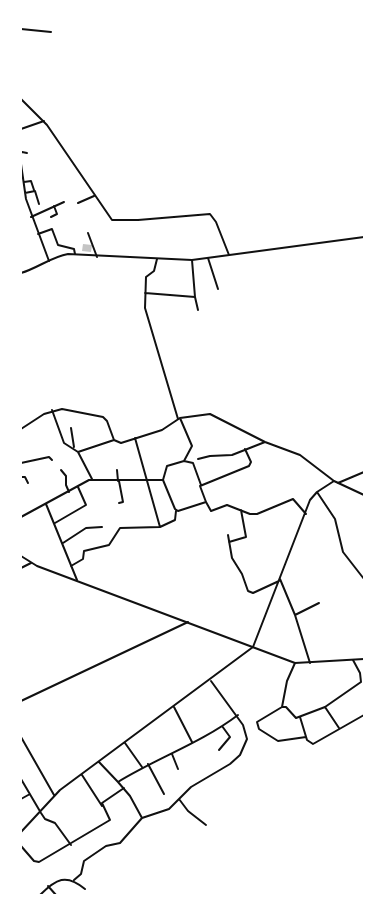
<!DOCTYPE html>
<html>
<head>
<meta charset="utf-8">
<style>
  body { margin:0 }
  #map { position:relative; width:385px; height:916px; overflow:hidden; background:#fff; font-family:"Golos Text",sans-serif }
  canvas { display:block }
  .frame { position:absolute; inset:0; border:22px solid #fff; pointer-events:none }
</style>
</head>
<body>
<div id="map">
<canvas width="385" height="916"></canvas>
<div class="frame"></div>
</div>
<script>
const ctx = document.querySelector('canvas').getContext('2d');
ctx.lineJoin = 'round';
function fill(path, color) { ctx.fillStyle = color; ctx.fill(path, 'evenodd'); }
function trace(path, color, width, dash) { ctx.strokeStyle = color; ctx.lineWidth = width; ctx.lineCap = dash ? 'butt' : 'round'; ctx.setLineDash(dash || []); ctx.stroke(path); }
fill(new Path2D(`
  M83 244 92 245 91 252 82 251Z`), '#c4c4c4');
trace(new Path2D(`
  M21 29 51 32
  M21 99 47 125 112 220H138L210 214 216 222 229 255
  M21 129 44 121
  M21 152V163
  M22 152 27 153
  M21 164 26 199 49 261
  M24 182 31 181 34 190
  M25 193 35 191 39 204
  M78 203 94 196
  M31 217 64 202
  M51 217 57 214 54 206
  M88 233 97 257
  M38 234 52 229 58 245 74 249 75 254
  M208 258 218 289
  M157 259 154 271 146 277 145 308 178 419
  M192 260 195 297 198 310
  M145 293 195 297
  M52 410 64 443 78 452 92 479
  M180 418 192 446 184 461
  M71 428 74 447
  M21 429 44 414 62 409 103 417 107 421 114 440 121 443 162 430 180 418 210 414 265 442 300 455 334 481 364 495
  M135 438 160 527 175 520 176 511
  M78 452 114 440
  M198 459 210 456 232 455 265 442
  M21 463 49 457 52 460
  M61 470 66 476V485L69 492
  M117 470 118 481
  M21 477H25L28 483
  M163 480 175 509 178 511 206 502 211 511 227 505 250 514H257L293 499 306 514
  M338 483 364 472
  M317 492 335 519 343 552 364 579
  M206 502 200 486 249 466 251 462 245 449
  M119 503 123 502 119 481
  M46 504 77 580
  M21 517 89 480H163L167 466 184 461 193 463 201 485
  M55 523 86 505 78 487
  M228 535 232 558 242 574 248 591 253 593 279 581
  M229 542 246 537 241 510
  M63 543 86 528 102 527
  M71 566 83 559 84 551 109 545 120 528 160 527
  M21 568 31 563
  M280 579 295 615 310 663
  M295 615 319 603
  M21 701 188 622
  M174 707 192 742
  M282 707 287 681 295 663
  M325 707 339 728
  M300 717 307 740 313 744 364 715
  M21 737 54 795
  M306 737 278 741 259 729 257 722 282 707H286L296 718 325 707 361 682 360 673 353 660
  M125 743 142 767
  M219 750 230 737 222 726
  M172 754 178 769
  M99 762 118 782C157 758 201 743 238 715
  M148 764 164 794
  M82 775 102 806
  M21 779 41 813 45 819 55 823 71 845
  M118 782 130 796 142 818
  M21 799 30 794
  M179 799 188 811 206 825
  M21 832 60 790 253 647 310 500 317 492 334 481
  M21 846 34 861 39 862 110 820 102 803 124 788
  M74 880 81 874 84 861 106 846 120 843 142 818 169 809 191 787 230 764 240 755 247 739 243 725 211 681
  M48 886 56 895
  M40 895C56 879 66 873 85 889`), '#111', 2);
trace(new Path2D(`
  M21 273C38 268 51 257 68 254L192 260 364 237
  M21 556 37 566 295 663 364 659`), '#111', 2);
</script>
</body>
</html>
